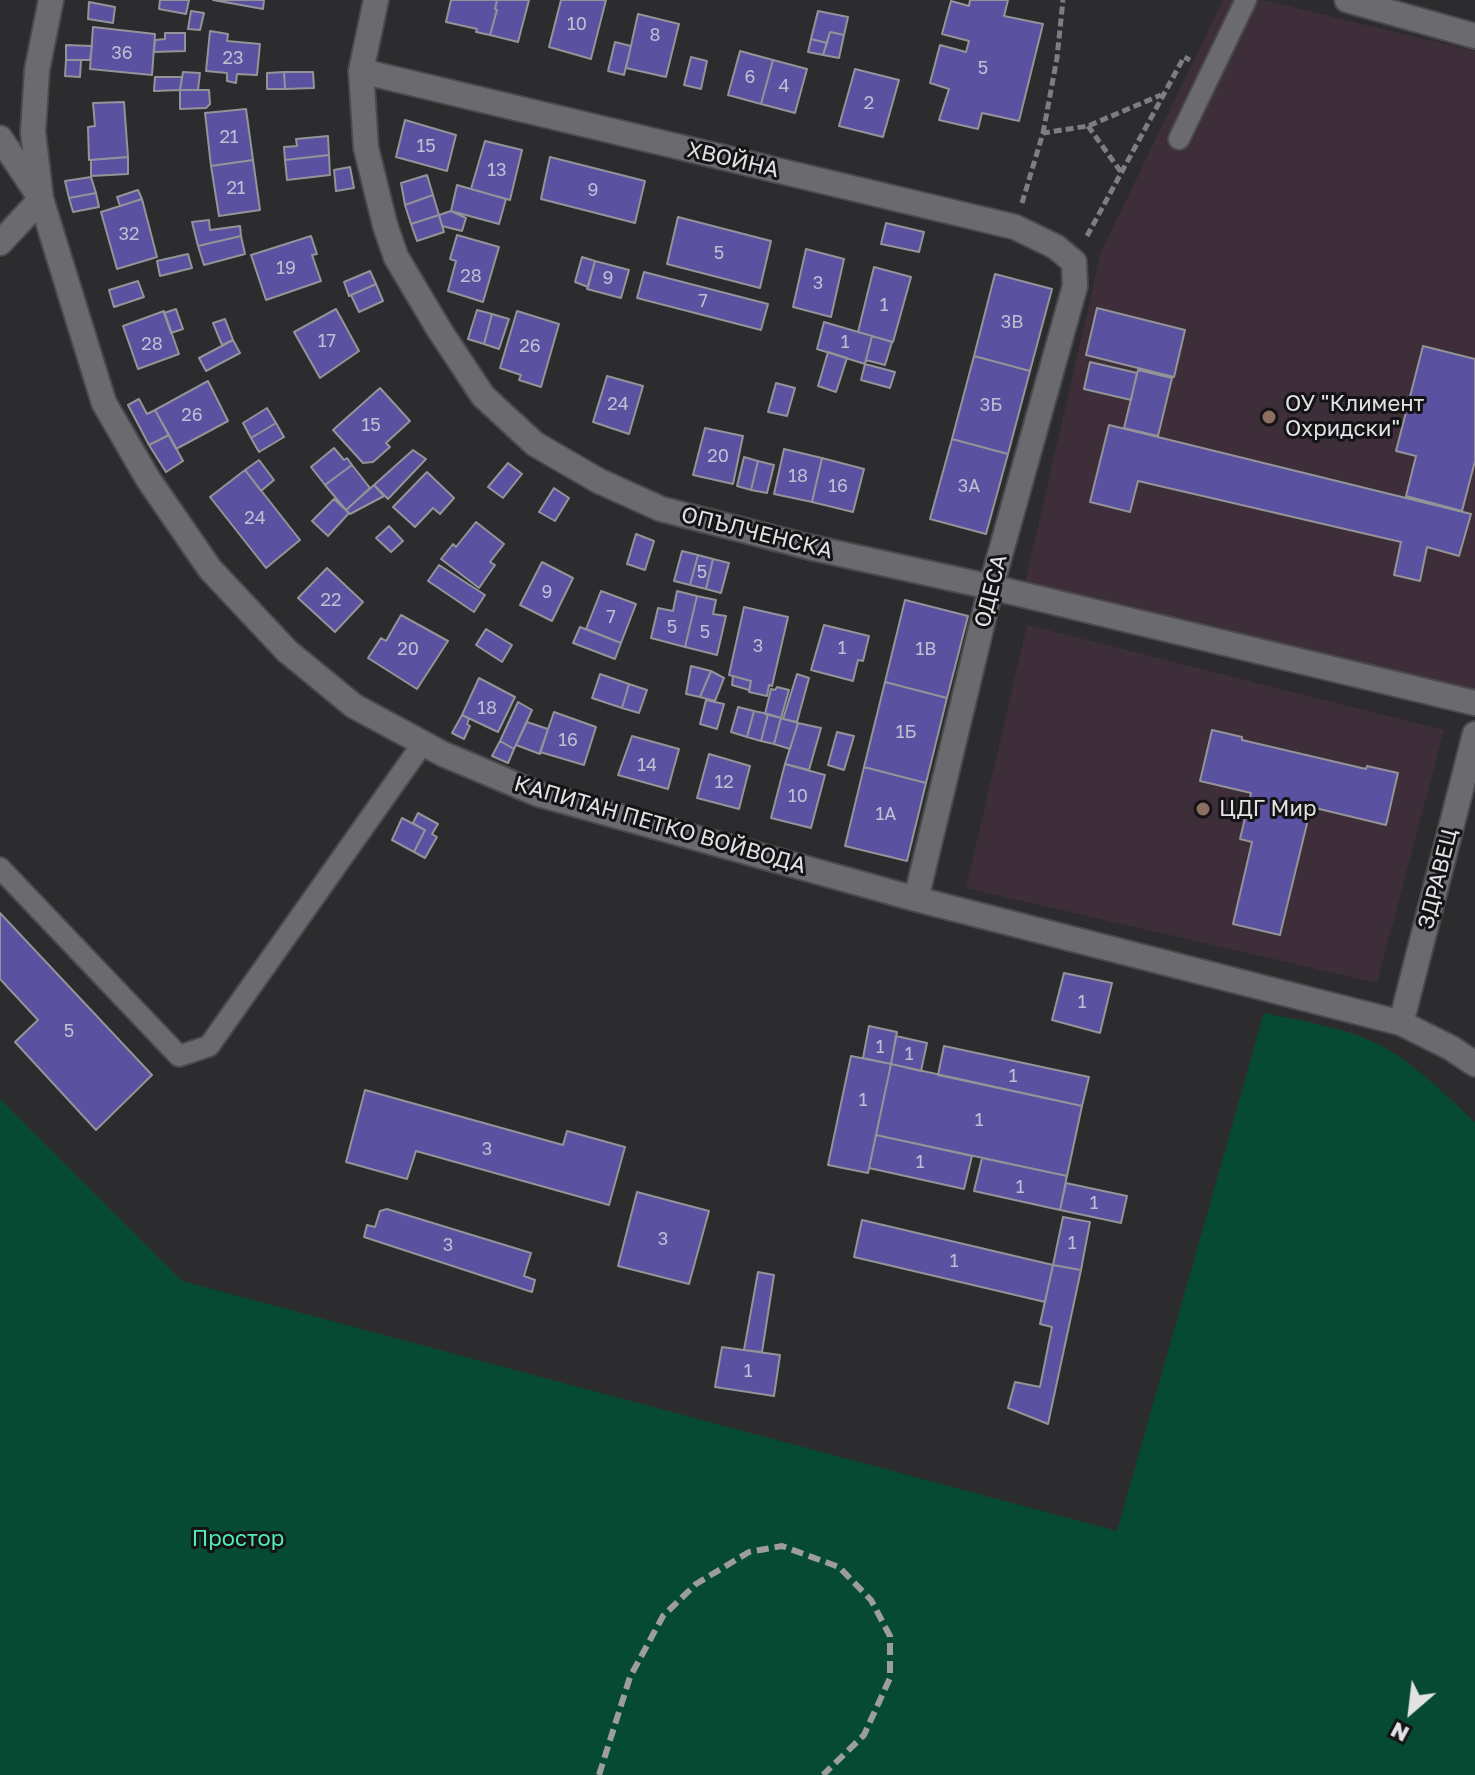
<!DOCTYPE html>
<html>
<head>
<meta charset="utf-8">
<style>
  body { margin:0 }
  #map { position:relative; width:1475px; height:1775px; overflow:hidden; background:#2c2c2f; font-family:"Golos Text",sans-serif }
  canvas { display:block }
  .north { position:absolute; left:1371px; top:1671px; width:80px; height:80px; -webkit-text-stroke:6px #141416; paint-order:stroke; rotate:208deg; font-size:22px; font-weight:700; line-height:32px; text-align:center; color:#e2e2e4 }
  .north::after { content:''; display:block; margin:auto; width:28px; height:36px; background:#e2e2e4; clip-path:polygon(50% 0,100% 100%,50% 72%,0 100%) }
</style>
</head>
<body>
<div id="map">
<canvas width="1475" height="1775"></canvas>
<div class="north">N</div>
</div>
<script>
const ctx = document.querySelector('canvas').getContext('2d');
ctx.lineJoin = 'round';
function fill(path, color) { ctx.fillStyle = color; ctx.fill(path, 'evenodd'); }
function trace(path, color, width, dash) { ctx.strokeStyle = color; ctx.lineWidth = width; ctx.lineCap = dash ? 'butt' : 'round'; ctx.setLineDash(dash || []); ctx.stroke(path); }
function label(font, color, halo, rows, align = 'center') {
  ctx.font = font + ' "Golos Text",sans-serif'; ctx.lineWidth = 6; ctx.setLineDash([]); ctx.textBaseline = 'middle'; ctx.strokeStyle = halo; ctx.fillStyle = color; for (const [text, x, y, turn = 0] of rows) {
    ctx.save(); ctx.translate(x, y); ctx.rotate((+turn || 0) * Math.PI / 180); ctx.textAlign = isNaN(turn) ? turn : align; if (halo) ctx.strokeText(text, 0, 0); ctx.fillText(text, 0, 0); ctx.restore();
  }
}
fill(new Path2D(`
  M1223 0H1262L1475 51V699L1025 583 1101 252Z
  M1027 625 1444 730 1377 983 966 888Z`), '#3e2e39');
fill(new Path2D(`
  M1264 1013C1301 1021 1343 1027 1378 1044 1414 1063 1445 1094 1475 1122V1775H0V1099L182 1281 1117 1531Z`), '#064a34');
const building = new Path2D(`
  M160 0H189L186 14 159 9Z
  M213 0H264L263 9Z
  M451 0H497L495 9 497 10 490 35 476 32 477 29 446 22Z
  M497 0H529L518 42 490 35 497 10 495 9Z
  M561 0H606L591 59 549 47Z
  M970 0H1008L1004 16 1043 24 1019 121 982 113 978 129 939 120 949 89 930 83 940 45 966 52 969 41 942 34 951 1 969 6Z
  M89 2 115 7 113 23 88 19Z
  M191 11 204 13 200 30 188 29Z
  M818 11 848 17 844 35 830 32 827 43 811 39Z
  M638 14 679 24 666 77 626 68Z
  M93 27 155 34 152 75 90 69Z
  M210 31 228 34 227 41 260 44 257 75 237 74 236 83 227 81V73L206 71Z
  M830 32 844 35 839 58 823 55Z
  M165 33H185V51L154 52 155 40 165 39Z
  M811 39 827 43 823 55 808 52Z
  M615 42 631 46 624 75 608 71Z
  M66 45 92 46 90 60H66Z
  M740 51 773 60 761 104 728 95Z
  M691 57 707 61 701 89 684 85Z
  M66 60H81L80 77 65 76Z
  M773 60 807 69 795 113 761 104Z
  M855 69 899 80 883 137 839 126Z
  M183 72 200 73 198 90H180Z
  M284 72 285 89H267V73Z
  M284 72H313L314 88 285 89Z
  M155 77H182L180 90 154 91Z
  M180 90H209L210 104 206 108 180 109Z
  M124 102 128 157 89 160 88 127 95 126 93 103Z
  M246 109 253 160 211 166 205 113Z
  M405 120 456 135 447 171 396 157Z
  M328 136 329 155 285 160 284 147 297 146 296 139Z
  M485 141 522 150 510 200 471 189Z
  M329 155 330 175 287 180 285 160Z
  M128 157V174L91 176V160Z
  M550 157 645 181 635 223 541 199Z
  M253 160 260 210 219 216 211 166Z
  M350 167 354 188 336 191 334 170Z
  M427 175 433 195 405 205 401 183Z
  M91 177 96 193 69 198 65 181Z
  M457 185 506 199 499 224 451 211Z
  M138 190 142 199 120 206 117 197Z
  M96 193 99 207 73 212 69 198Z
  M433 195 439 215 411 224 405 205Z
  M142 199 157 257 117 269 101 212Z
  M451 211 466 218 462 231 442 226 439 215Z
  M439 215 444 232 417 241 411 224Z
  M678 217 771 241 760 288 667 264Z
  M209 220 210 230 240 226 241 236 198 246 192 222Z
  M886 223 924 232 919 252 881 244Z
  M457 235 499 247 483 302 448 291 456 261 450 259Z
  M241 236 245 254 204 265 198 246Z
  M311 236 317 254 312 255 321 281 266 300 251 255Z
  M806 249 844 259 831 317 793 307Z
  M188 254 192 268 160 276 157 261Z
  M582 257 595 261 588 287 575 282Z
  M595 261 629 270 621 298 587 289Z
  M874 267 911 277 893 342 858 332Z
  M370 271 376 284 349 296 344 282Z
  M644 272 768 304 761 330 637 298Z
  M995 274 1052 289 1030 371 974 356Z
  M138 281 144 297 114 307 109 290Z
  M376 284 383 301 359 312 351 295Z
  M1097 308 1185 330 1174 377 1086 355Z
  M176 309 183 329 171 333 164 313Z
  M336 309 359 351 320 378 294 332Z
  M477 310 492 314 484 344 468 339Z
  M164 311 179 354 138 369 123 326Z
  M517 311 559 324 541 387 519 380 521 375 500 368Z
  M492 314 509 319 499 349 484 344Z
  M225 319 233 340 222 345 213 323Z
  M824 322 872 336 865 364 817 349Z
  M872 336 892 342 885 365 866 360Z
  M233 340 240 353 206 371 199 358Z
  M1423 346 1475 359V461L1462 511 1406 496 1416 456 1396 451Z
  M828 352 847 358 836 392 818 386Z
  M974 356 1030 371 1008 454 952 439Z
  M1090 362 1137 373 1131 400 1084 389Z
  M865 364 895 372 890 388 861 380Z
  M1138 370 1172 378 1158 436 1124 428Z
  M607 376 643 386 629 434 593 422Z
  M208 381 228 421 176 449 155 410Z
  M776 383 795 388 787 416 768 412Z
  M380 388 410 421 386 443 390 447 373 462 363 463 333 430Z
  M139 399 147 414 155 410 169 435 149 445 128 405Z
  M267 408 276 423 251 438 243 423Z
  M276 423 284 437 259 452 251 438Z
  M1109 425 1471 514 1459 556 1427 547 1420 581 1394 575 1401 542 1138 481 1130 512 1090 502Z
  M705 428 743 436 733 484 693 475Z
  M169 435 183 461 166 472 149 445Z
  M952 439 1008 454 986 534 930 519Z
  M334 448 344 460 347 458 352 465 325 485 311 467Z
  M784 449 822 458 812 502 774 494Z
  M413 450 426 459 388 499 374 485Z
  M744 457 758 461 751 490 737 486Z
  M822 458 864 469 853 512 812 502Z
  M259 460 274 480 261 491 245 470Z
  M758 461 774 465 767 493 751 490Z
  M508 463 522 474 503 498 488 487Z
  M352 465 370 488 346 510 325 485Z
  M245 470 300 540 266 568 210 497Z
  M427 472 454 498 440 514 433 508 415 527 393 507Z
  M374 485 384 496 350 514 346 510Z
  M554 488 569 498 555 521 539 512Z
  M334 499 349 513 328 536 312 521Z
  M476 522 504 544 490 562 495 565 479 588 441 559 453 544 456 547Z
  M389 526 403 541 391 552 376 538Z
  M636 534 654 541 645 570 627 564Z
  M682 551 698 555 690 585 674 581Z
  M698 555 713 559 706 589 690 585Z
  M713 559 729 563 721 593 706 589Z
  M542 562 573 578 552 621 520 605Z
  M439 565 485 595 474 612 428 581Z
  M327 568 363 602 335 632 298 598Z
  M601 591 636 604 621 643 586 629Z
  M677 591 697 596 685 647 651 638 658 608 673 611Z
  M697 596 716 600 713 614 726 616 717 655 685 647Z
  M905 600 968 616 947 698 885 682Z
  M744 607 788 617 772 686 769 685 767 696 749 692 751 681 729 675Z
  M401 615 448 641 417 689 368 658 381 638 386 641Z
  M824 625 869 636 863 661 858 660 853 681 811 670Z
  M580 627 621 643 615 659 573 643Z
  M486 629 512 645 502 662 476 645Z
  M691 666 711 671 700 697 686 694Z
  M711 671 724 678 715 701 700 697Z
  M600 674 629 684 622 708 592 698Z
  M797 674 809 678 797 722 783 719Z
  M733 676 751 681 749 690 732 685Z
  M479 678 515 697 498 732 462 715Z
  M885 682 947 698 926 783 864 767Z
  M629 684 647 690 639 713 622 708Z
  M777 687 789 690 781 718 765 714 771 689 775 690Z
  M706 700 724 704 717 729 700 724Z
  M518 702 532 710 514 749 500 741Z
  M738 707 754 711 747 737 731 732Z
  M754 711 768 714 761 741 747 737Z
  M554 712 596 727 584 765 540 752Z
  M768 714 781 718 774 744 761 741Z
  M462 715 469 719 467 724 470 726 464 739 452 733Z
  M781 718 798 723 790 749 774 744Z
  M527 722 548 729 540 754 516 745Z
  M798 723 821 728 809 770 785 764Z
  M1212 730 1242 737V740L1366 769 1367 766 1398 773 1386 825 1311 807 1280 935 1233 924 1252 842 1240 839 1251 793 1200 781Z
  M837 732 854 736 844 770 828 765Z
  M632 736 679 749 668 789 618 775Z
  M500 741 514 749 508 763 492 756Z
  M709 754 750 766 739 809 697 798Z
  M785 764 825 775 811 828 771 818Z
  M864 767 926 783 907 861 845 846Z
  M418 813 438 824 432 834 437 837 425 858 414 852 425 830 413 823Z
  M402 818 425 830 414 852 392 840Z
  M0 913 152 1075 96 1130 15 1042 38 1020 0 979Z
  M1064 973 1112 983 1100 1033 1052 1020Z
  M869 1026 897 1032 891 1064 863 1058Z
  M896 1036 927 1043 921 1071 891 1064Z
  M944 1046 1089 1077 1082 1106 938 1075Z
  M851 1056 891 1064 868 1173 828 1165Z
  M891 1064 1082 1106 1067 1176 876 1135Z
  M365 1090 563 1145 567 1131 625 1147 609 1205 416 1151 407 1179 346 1162Z
  M876 1135 972 1156 964 1189 869 1168Z
  M982 1158 1067 1176 1060 1210 974 1191Z
  M1066 1183 1127 1196 1121 1223 1060 1210Z
  M637 1192 709 1211 689 1284 618 1266Z
  M387 1209 531 1253 524 1276 535 1280 532 1292 364 1237 367 1225 375 1227 380 1211Z
  M1063 1217 1090 1222 1081 1270 1053 1265Z
  M862 1220 1053 1265 1045 1302 854 1257Z
  M1053 1265 1081 1270 1048 1424 1008 1408 1015 1382 1040 1387 1052 1327 1040 1324Z
  M758 1272 774 1275 762 1352 744 1350Z
  M722 1347 780 1355 774 1396 715 1387Z`);
fill(building, '#5a51a0');
trace(building, '#949498', 2);
const service = new Path2D(`
  M1179 139 1246 0
  M0 868 179 1056 209 1046 423 743`);
const minor = new Path2D(`
  M51 0 37 70 33 132 41 199 104 403 148 479 210 569 287 651 354 706 443 754 538 794 916 899 1401 1023 1451 1048 1475 1064
  M376 0 361 71 366 148 385 225 396 257 440 331 483 396 535 444 599 481 661 509 809 547 991 587 1475 703
  M1347 0 1475 36
  M361 71 1015 227 1056 247 1074 262 1075 286 991 587 916 899
  M0 138 41 199 0 243
  M1401 1023 1475 734`);
trace(service, '#4a4a4c', 24);
trace(minor, '#4a4a4c', 28);
trace(new Path2D(`
  M1088 126 1121 172
  M1043 133 1057 58 1063 0
  M1022 203 1043 133 1088 126 1161 95
  M1087 236 1184 57 1190 60`), '#7e7e81', 5, [8, 4]);
trace(service, '#6b6b6f', 20);
trace(minor, '#6b6b6f', 24);
trace(new Path2D(`
  M599 1775 630 1677 663 1616 696 1584 749 1552 782 1546 839 1567 871 1600 890 1636V1678L864 1735 823 1775`), '#9d9d9f', 6, [12, 6]);
for (const [x, y, r, color] of [
  [1269,417,8,"#8d6e63"],
  [1203,809,8,"#8d6e63"]
]) { const dot = new Path2D(); dot.arc(x, y, r, 0, 2 * Math.PI); ctx.fillStyle = color; ctx.fill(dot); trace(dot, '#141416', 3); }
label('18px', '#c0bed3', null, [
  ["10",577,24],
  ["8",655,35],
  ["36",122,53],
  ["23",233,58],
  ["5",983,68],
  ["6",750,77],
  ["4",784,86],
  ["2",869,103],
  ["21",229,137],
  ["15",426,146],
  ["13",497,170],
  ["21",236,188],
  ["9",593,190],
  ["32",129,234],
  ["5",719,253],
  ["19",286,268],
  ["28",471,276],
  ["9",608,278],
  ["3",818,283],
  ["7",703,301],
  ["1",884,305],
  ["3В",1012,322],
  ["17",327,341],
  ["1",845,342],
  ["28",152,344],
  ["26",530,346],
  ["24",618,404],
  ["3Б",991,405],
  ["26",192,415],
  ["15",371,425],
  ["20",718,456],
  ["18",798,476],
  ["16",838,486],
  ["3А",969,486],
  ["24",255,518],
  ["5",702,572],
  ["9",547,592],
  ["22",331,600],
  ["7",611,617],
  ["5",672,627],
  ["5",705,632],
  ["3",758,646],
  ["1",842,648],
  ["20",408,649],
  ["1В",926,649],
  ["18",487,708],
  ["1Б",906,732],
  ["16",568,740],
  ["14",647,765],
  ["12",724,782],
  ["10",798,796],
  ["1А",886,814],
  ["1",1082,1002],
  ["5",69,1031],
  ["1",880,1047],
  ["1",909,1054],
  ["1",1013,1076],
  ["1",863,1100],
  ["1",979,1120],
  ["3",487,1149],
  ["1",920,1162],
  ["1",1020,1187],
  ["1",1094,1203],
  ["3",663,1239],
  ["1",1072,1243],
  ["3",448,1245],
  ["1",954,1261],
  ["1",748,1371]
]);
label('22px', '#e2e2e4', '#141416', [
  ["ХВОЙНА",733,160,13],
  ["ОПЪЛЧЕНСКА",757,533,14],
  ["ОДЕСА",991,591,-76],
  ["КАПИТАН ПЕТКО ВОЙВОДА",660,825,16],
  ["ЗДРАВЕЦ",1438,879,-76]
]);
label('22px', '#e2e2e4', '#141416', [
  ["ОУ \"Климент",1285,404],
  ["Охридски\"",1285,429],
  ["ЦДГ Мир",1219,809]
], 'left');
label('22px', '#51ecb2', '#141416', [
  ["Простор",238,1539]
]);
</script>
</body>
</html>
